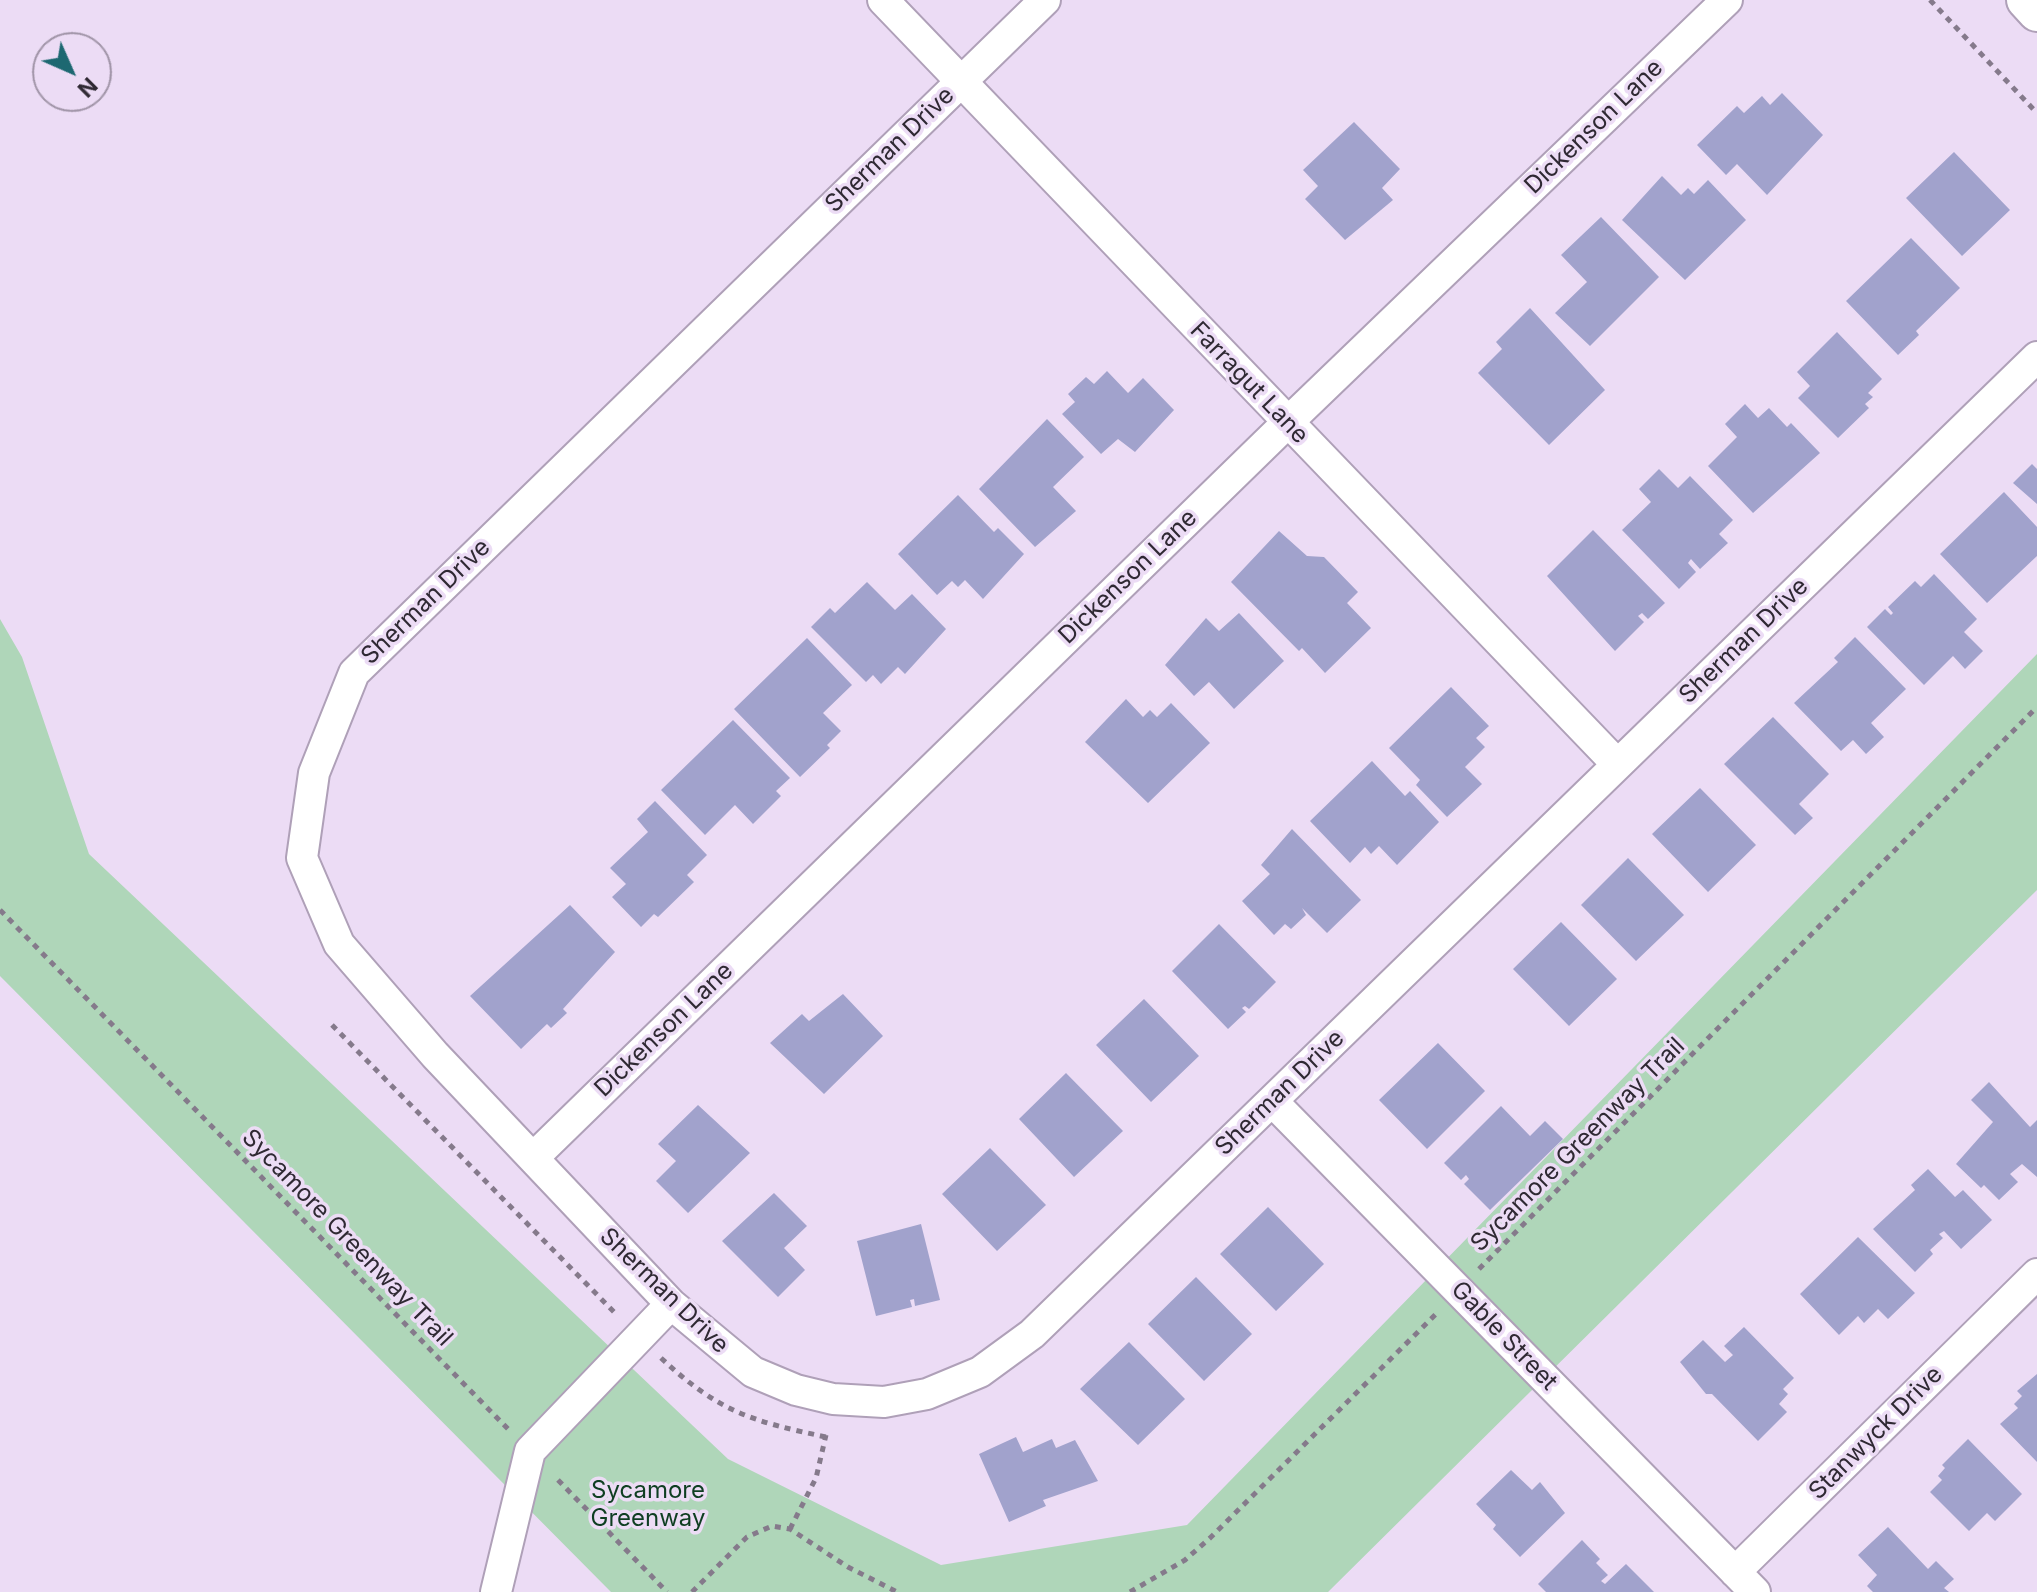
<!DOCTYPE html>
<html>
<head>
<meta charset="utf-8">
<style>
  body { margin:0 }
  #map { position:relative; width:2037px; height:1592px; overflow:hidden; background:#ecdcf5; font-family:Inter,sans-serif }
  canvas { display:block }
  .north { position:absolute; left:32px; top:32px; width:80px; height:80px; box-sizing:border-box; background:#ecdcf5; border:2px solid #a094a7; border-radius:50%; rotate:135deg; font-size:22px; font-weight:700; line-height:32px; text-align:center; color:#2f2933 }
  .north::after { content:''; display:block; margin:auto; width:28px; height:36px; background:#1d6871; clip-path:polygon(50% 0,100% 100%,50% 72%,0 100%) }
</style>
</head>
<body>
<div id="map">
<canvas width="2037" height="1592"></canvas>
<div class="north">N</div>
</div>
<script>
const ctx = document.querySelector('canvas').getContext('2d');
ctx.lineJoin = 'round';
function fill(path, color) { ctx.fillStyle = color; ctx.fill(path, 'evenodd'); }
function trace(path, color, width, dash) { ctx.strokeStyle = color; ctx.lineWidth = width; ctx.lineCap = dash ? 'butt' : 'round'; ctx.setLineDash(dash || []); ctx.stroke(path); }
function label(font, color, halo, rows, align = 'center') {
  ctx.font = font + ' Inter,sans-serif'; ctx.lineWidth = 7; ctx.setLineDash([]); ctx.textBaseline = 'middle'; ctx.strokeStyle = halo; ctx.fillStyle = color; for (const [text, x, y, turn = 0] of rows) {
    ctx.save(); ctx.translate(x, y); ctx.rotate((+turn || 0) * Math.PI / 180); ctx.textAlign = isNaN(turn) ? turn : align; if (halo) ctx.strokeText(text, 0, 0); ctx.fillText(text, 0, 0); ctx.restore();
  }
}
fill(new Path2D(`
  M0 619 22 657 89 854 728 1459 941 1565 1187 1525 2037 654V890L1328 1592H611L0 976Z`), '#afd6b9');
fill(new Path2D(`
  M1782 93 1823 135 1767 195 1737 164 1726 175 1697 145 1737 106 1744 113 1762 96 1770 105Z
  M1354 122 1400 169 1382 188 1393 200 1345 240 1305 199 1318 186 1303 170Z
  M1954 152 2010 210 1962 256 1906 198Z
  M1662 176 1681 195 1688 188 1694 194 1708 180 1746 220 1685 280 1622 220Z
  M1601 217 1659 277 1590 346 1555 313 1587 282 1561 255Z
  M1911 238 1960 288 1916 331 1919 335 1898 355 1846 301Z
  M1530 308 1605 390 1549 445 1478 373 1502 349 1496 342Z
  M1837 332 1882 379 1868 393 1873 397 1865 404 1869 408 1838 438 1798 398 1810 386 1797 372Z
  M1107 371 1128 393 1143 378 1174 410 1135 452 1118 439 1101 454 1062 414 1075 402 1068 394 1086 377 1094 384Z
  M1745 404 1758 418 1769 408 1787 427 1791 423 1820 453 1753 513 1708 466 1737 437 1725 424Z
  M1047 419 1084 457 1053 487 1076 511 1035 547 979 489Z
  M2032 464 2037 469V504L2013 483Z
  M1659 469 1678 488 1690 476 1733 520 1719 534 1728 543 1700 569 1691 559 1688 563 1696 572 1679 589 1622 530 1651 502 1639 489Z
  M2004 492 2037 527V556L1987 603 1940 554Z
  M958 495 994 532 998 528 1024 554 983 599 965 580 958 587 952 581 937 595 898 554Z
  M1593 530 1665 603 1648 619 1642 613 1638 616 1644 622 1615 651 1547 576Z
  M1279 531 1307 556 1324 557 1358 592 1347 603 1371 628 1325 673 1302 648 1299 651 1231 582Z
  M1934 574 1977 619 1964 632 1983 651 1965 669 1953 656 1924 685 1867 627 1885 609 1891 615 1893 613 1888 607 1915 581 1921 587Z
  M867 582 895 610 912 594 946 629 905 674 898 667 881 684 873 675 866 682 811 627 830 608 835 613Z
  M1239 613 1284 661 1234 709 1209 682 1194 696 1165 665 1206 618 1219 631Z
  M1855 637 1906 689 1871 723 1884 737 1866 754 1853 740 1841 751 1794 703 1838 662 1834 658Z
  M807 638 852 685 823 713 841 731 827 745 830 748 800 777 734 709Z
  M1451 687 1489 726 1476 738 1485 747 1465 767 1482 784 1447 817 1416 785 1420 780 1389 748Z
  M1126 699 1143 717 1150 710 1157 717 1171 703 1210 743 1148 803 1085 742Z
  M1773 717 1829 774 1799 804 1813 818 1795 835 1724 764Z
  M733 720 790 778 776 791 781 796 753 824 735 805 705 835 661 790Z
  M1372 761 1405 796 1410 791 1439 822 1397 865 1379 846 1371 854 1365 847 1350 863 1310 821Z
  M1700 788 1756 845 1708 892 1652 834Z
  M655 801 707 855 687 875 694 882 658 917 654 914 641 927 612 897 626 884 610 868 648 832 637 819Z
  M1292 829 1361 900 1327 933 1302 908 1306 915 1291 929 1285 924 1274 935 1242 901 1270 874 1261 865Z
  M1628 858 1684 915 1636 961 1581 905Z
  M570 905 615 952 563 1009 567 1013 551 1028 547 1024 521 1049 470 996Z
  M1561 922 1617 979 1569 1026 1513 969Z
  M1219 924 1276 982 1249 1009 1245 1006 1242 1008 1246 1012 1228 1029 1172 971Z
  M843 994 883 1036 824 1094 770 1043 802 1014 809 1021Z
  M1144 999 1199 1056 1151 1102 1096 1045Z
  M1438 1043 1485 1091 1427 1149 1379 1100Z
  M1066 1073 1123 1131 1074 1177 1019 1119Z
  M1989 1082 2030 1127 2037 1120V1177L2022 1164 2010 1174 2018 1182 1999 1200 1984 1185 1981 1188 1956 1164 1993 1122 1971 1100Z
  M698 1105 750 1153 688 1213 656 1181 676 1161 658 1144Z
  M1501 1106 1530 1136 1545 1121 1563 1139 1490 1210 1464 1184 1469 1179 1466 1175 1461 1180 1444 1163Z
  M990 1148 1046 1205 997 1251 942 1194Z
  M1928 1169 1955 1197 1963 1190 1992 1220 1961 1249 1944 1231 1939 1234 1943 1238 1930 1250 1933 1254 1915 1272 1873 1229 1915 1190 1911 1185Z
  M774 1193 807 1226 784 1248 805 1270 778 1297 722 1241Z
  M1268 1207 1324 1264 1276 1311 1220 1254Z
  M921 1224 940 1300 915 1306 914 1299 910 1300 912 1307 876 1316 857 1241Z
  M1858 1237 1915 1293 1888 1319 1878 1309 1864 1323 1858 1316 1839 1335 1800 1294Z
  M1196 1277 1252 1334 1204 1381 1148 1324Z
  M1744 1327 1794 1378 1783 1389 1788 1394 1779 1404 1787 1412 1758 1441 1712 1394H1706L1680 1362 1703 1340 1725 1362 1733 1355 1724 1346Z
  M1129 1342 1185 1399 1138 1445 1080 1389Z
  M2037 1374V1462L2000 1424 2018 1408 2014 1404 2022 1396 2017 1391Z
  M1016 1437 1023 1452 1052 1439 1056 1448 1075 1440 1098 1481 1043 1500 1046 1506 1009 1522 979 1454Z
  M1968 1439 2022 1494 1995 1521 1987 1513 1969 1531 1930 1492 1942 1480 1938 1476 1945 1468 1942 1465Z
  M1511 1470 1532 1490 1540 1482 1565 1513 1520 1557 1493 1529 1496 1525 1476 1504Z
  M1888 1527 1928 1569 1936 1561 1954 1579 1944 1588 1949 1592H1873L1867 1586 1877 1575 1858 1555Z
  M1582 1540 1600 1559 1596 1563 1608 1575 1601 1581 1605 1584 1626 1564 1654 1592H1546L1538 1584Z`), '#a1a2cc');
const minor = new Path2D(`
  M883 0 1617 764
  M1045 0 354 673 314 773 302 858 339 944 435 1055 671 1304 753 1372 796 1390 833 1399 884 1402 927 1394 980 1372 1032 1334 2037 357
  M1272 1101 1755 1592
  M533 1158 1287 423 1727 0
  M1735 1572 2037 1274
  M496 1592 530 1451 671 1304`);
const tertiary = new Path2D(`
  M2026 0 2037 12`);
trace(minor, '#afa0b8', 34);
trace(tertiary, '#afa0b8', 42);
trace(new Path2D(`
  M1930 0 2037 113
  M0 910 509 1430
  M332 1025 617 1315
  M1479 1269 2037 707
  M661 1358C719 1412 751 1421 826 1437
  M558 1480 667 1592
  M790 1529 816 1478 826 1435
  M692 1592 747 1537 772 1526 790 1529 848 1567 897 1592
  M1130 1592 1185 1560 1210 1538 1436 1314`), '#857a8b', 5, [6, 6]);
trace(minor, '#fff', 30);
trace(tertiary, '#fff', 38);
label('24px', '#2f2933', '#ecdcf5', [
  ["Dickenson Lane",1594,127,-44],
  ["Sherman Drive",890,150,-44],
  ["Farragut Lane",1249,383,46],
  ["Dickenson Lane",1128,577,-44],
  ["Sherman Drive",426,602,-44],
  ["Sherman Drive",1744,641,-44],
  ["Dickenson Lane",664,1030,-44],
  ["Sherman Drive",1280,1093,-44],
  ["Sycamore Greenway Trail",1578,1145,-45],
  ["Sycamore Greenway Trail",347,1238,46],
  ["Sherman Drive",664,1291,44],
  ["Gable Street",1504,1336,46],
  ["Stanwyck Drive",1876,1433,-45]
]);
label('24px', '#0e3e21', '#ecdcf5', [
  ["Sycamore",648,1491],
  ["Greenway",648,1519]
]);
</script>
</body>
</html>
